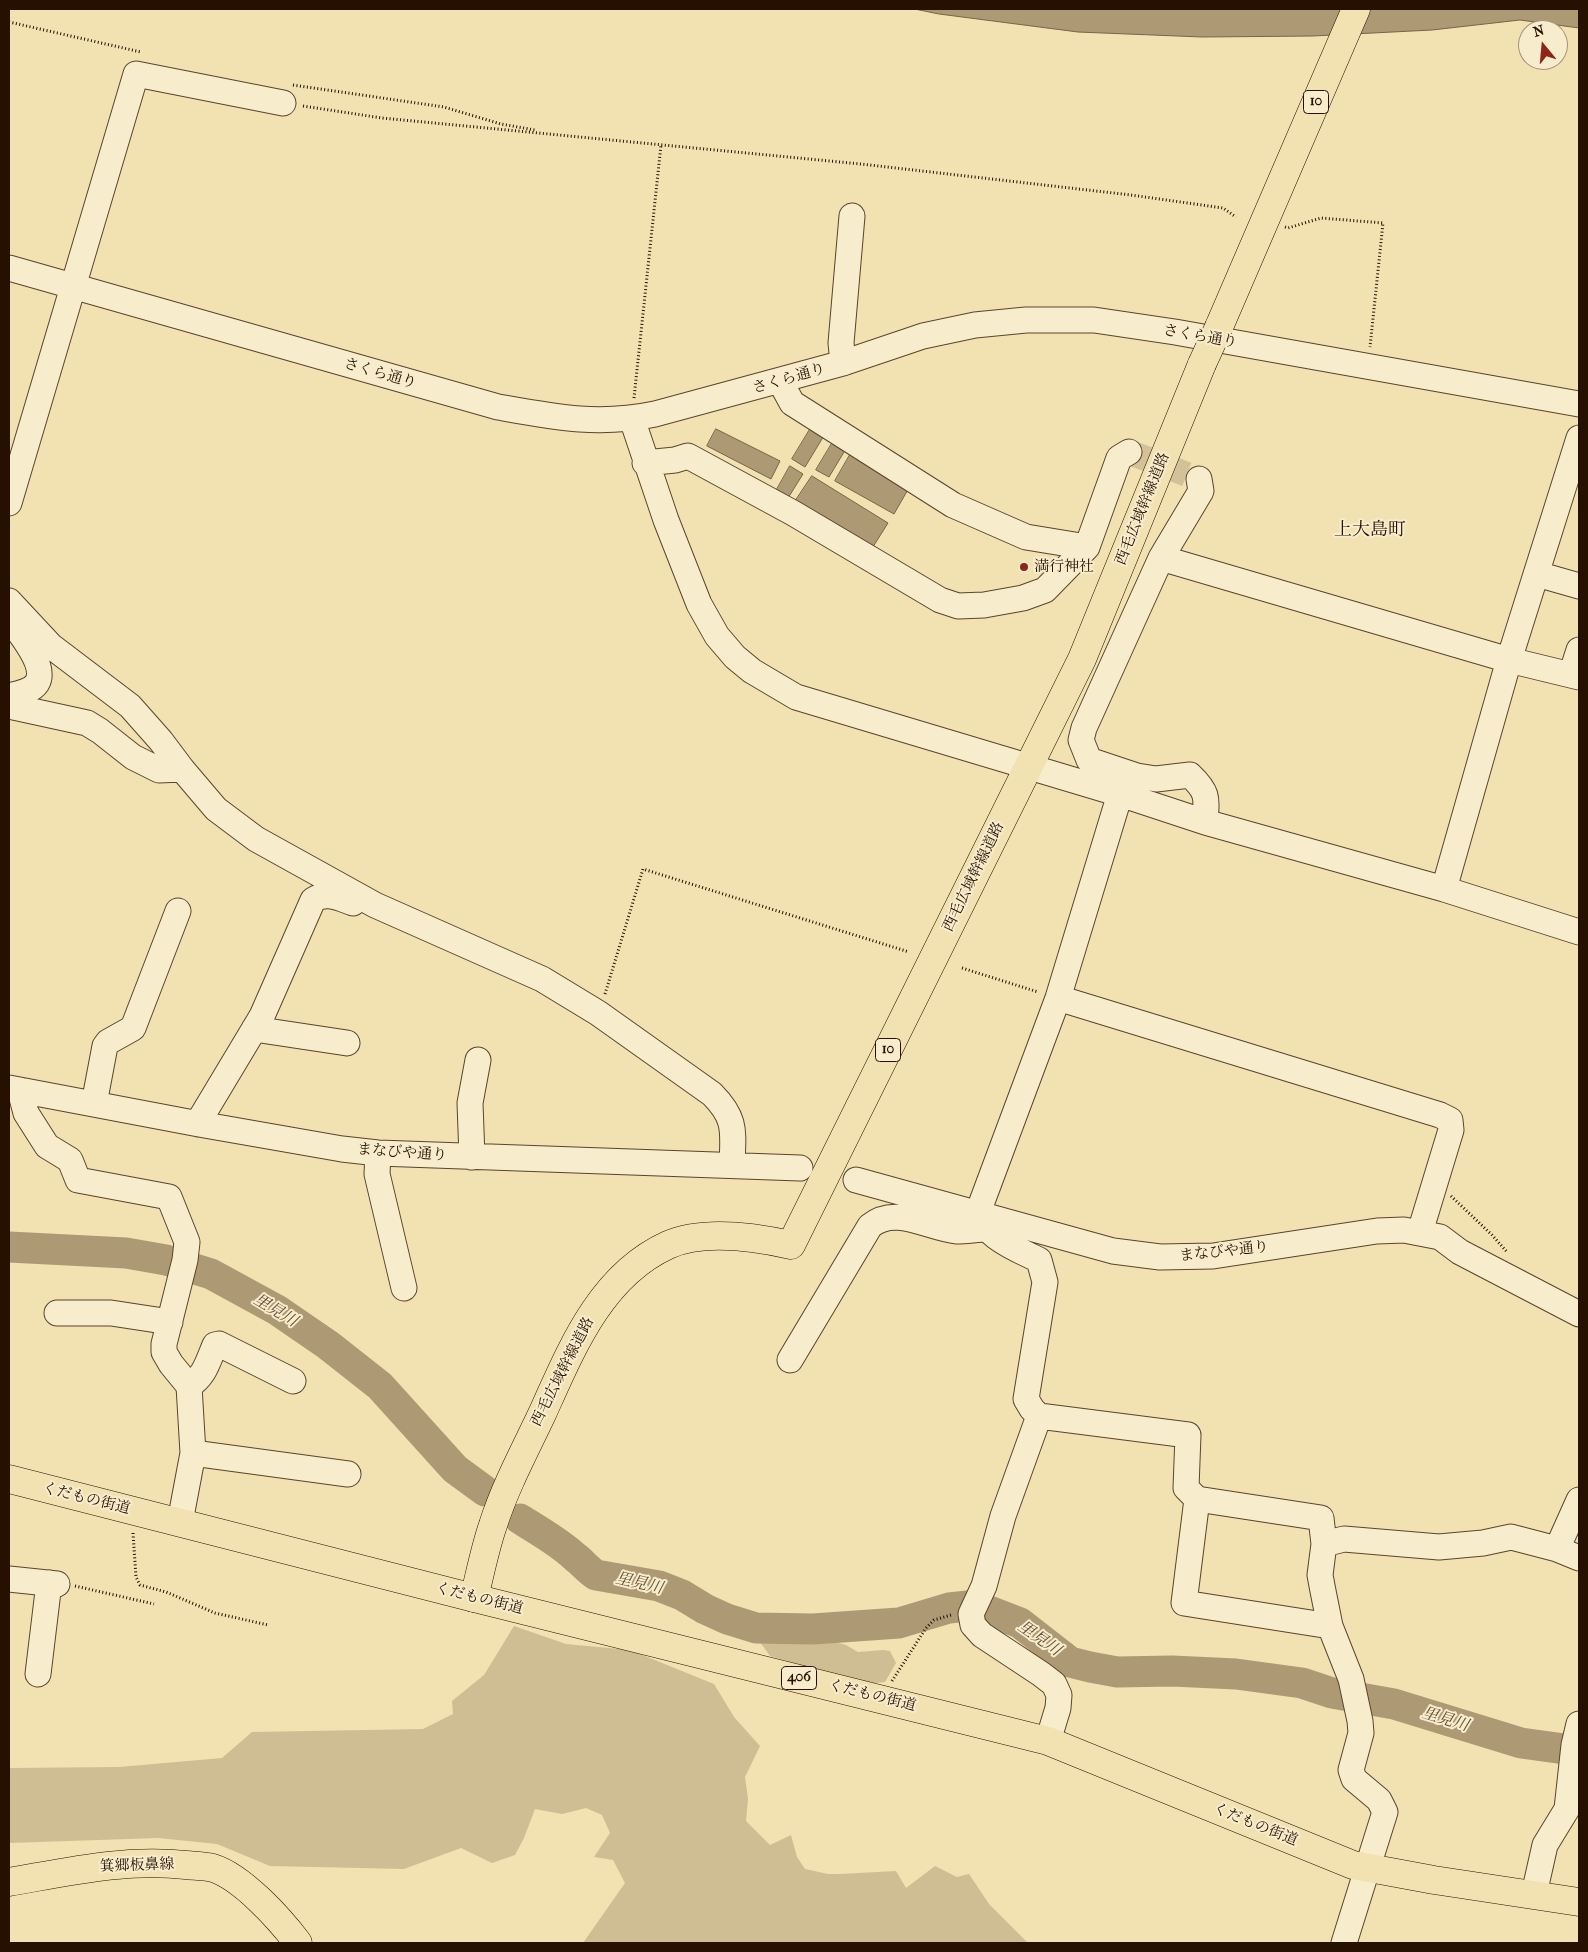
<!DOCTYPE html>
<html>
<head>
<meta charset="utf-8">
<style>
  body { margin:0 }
  #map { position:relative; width:1588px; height:1952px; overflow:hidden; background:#f2e1b1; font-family:"IM FELL French Canon",serif }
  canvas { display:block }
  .frame { position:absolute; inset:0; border:10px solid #261101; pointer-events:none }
  .north { position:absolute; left:1518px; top:20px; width:50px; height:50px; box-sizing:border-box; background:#f7eccc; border:1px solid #a3947b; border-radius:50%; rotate:343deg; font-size:14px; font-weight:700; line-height:20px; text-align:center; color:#261101 }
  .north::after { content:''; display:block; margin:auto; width:18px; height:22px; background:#8f2418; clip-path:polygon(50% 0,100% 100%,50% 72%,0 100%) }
</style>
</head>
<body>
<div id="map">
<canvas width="1588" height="1952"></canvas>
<div class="frame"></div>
<div class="north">N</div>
</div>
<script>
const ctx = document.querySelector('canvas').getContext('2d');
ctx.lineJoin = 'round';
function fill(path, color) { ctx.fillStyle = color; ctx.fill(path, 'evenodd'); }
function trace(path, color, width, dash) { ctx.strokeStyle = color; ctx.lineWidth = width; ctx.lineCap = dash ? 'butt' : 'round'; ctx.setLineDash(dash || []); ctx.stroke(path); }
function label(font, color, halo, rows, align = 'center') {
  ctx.font = font + ' "IM FELL French Canon","Noto Serif JP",serif'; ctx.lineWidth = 4; ctx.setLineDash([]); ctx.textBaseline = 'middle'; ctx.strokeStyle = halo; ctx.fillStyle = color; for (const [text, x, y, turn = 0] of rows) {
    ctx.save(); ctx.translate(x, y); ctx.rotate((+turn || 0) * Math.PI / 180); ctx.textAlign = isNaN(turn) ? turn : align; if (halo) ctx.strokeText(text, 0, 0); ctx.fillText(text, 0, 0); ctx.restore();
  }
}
fill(new Path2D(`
  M514 1626 566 1644 630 1650 714 1684 734 1717 760 1746 745 1777 748 1799 746 1821 770 1845 791 1835 797 1857 805 1869 828 1874H840L896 1871 906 1888 935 1866 957 1877 969 1874 989 1904 1028 1943H583L625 1883 613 1860 594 1857 610 1833 602 1815 586 1808 562 1814 535 1809 524 1838 515 1855 492 1863 461 1848 404 1869 270 1866 217 1844 158 1838 9 1843V1768L119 1767 222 1758 252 1732 423 1729 453 1714 452 1701 484 1675Z
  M764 1633H803L846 1645 858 1652 883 1650 890 1651 896 1663 885 1682 865 1684 770 1656 760 1642Z`), '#cfbe93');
const water = new Path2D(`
  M915 9H1579V28L1520 20 1432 30 1313 36 1202 37 1078 32 939 14Z
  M812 426 825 434 805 467 792 459Z
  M716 429 780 461 771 479 707 446Z
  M834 440 847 447 829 477 816 470Z
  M851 453 910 486 894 514 835 481Z
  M790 466 803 474 788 498 776 491Z
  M812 476 888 523 871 550 794 503Z`);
fill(water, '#ad9a75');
trace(water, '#776347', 1);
trace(new Path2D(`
  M9 1247 126 1253 166 1260 211 1274 277 1310 328 1345 380 1386 455 1469 485 1491
  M520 1519C539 1531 559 1542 575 1557 583 1563 588 1570 596 1575L659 1586 682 1595 705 1609 727 1619 756 1628 813 1629 899 1623 949 1608 968 1606 989 1611 1020 1623 1070 1662 1090 1667 1117 1672 1172 1671 1236 1674 1302 1683 1332 1693 1394 1704 1521 1743 1579 1751`), '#ad9a75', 31);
trace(new Path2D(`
  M1129 452 1199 479`), '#d3c297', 25, [25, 12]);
const minor = new Path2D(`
  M9 268 498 407C554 417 598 426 655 414L843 363 923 336 975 325 1026 320H1094L1175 332 1579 404
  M843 363 841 343 852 216
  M780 381 792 403 953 505 1026 537 1087 547
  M632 419 666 520 699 604 717 636 735 657 752 671 796 697 1120 794 1205 822 1444 889 1579 932
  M645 463 675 460 688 456 793 513 940 600 958 606 984 605 1023 598 1045 590 1087 547 1119 458 1129 452
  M1199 479 1201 491 1161 558 1084 728 1081 740 1089 760 1137 776 1156 779 1190 775C1208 792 1207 797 1205 822
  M9 503 136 74 283 103
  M1161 558 1509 660 1579 677
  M1537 574 1579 586
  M9 601 51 646 130 706 161 741 182 769 216 809 256 839 375 905 542 979 598 1013 712 1094C737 1119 733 1132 732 1165
  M1571 675 1579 650
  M9 696C17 694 32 691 37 683 47 666 20 633 10 620
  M9 706 87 723 100 731 133 757 159 770 182 769
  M1120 794 1058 998 980 1207C976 1234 1019 1250 1039 1260L1045 1282 1026 1399 1032 1409 1039 1416 1188 1435 1186 1488 1197 1499 1184 1603 1330 1626
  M1444 889 1509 660 1579 438
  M1058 998 1440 1115 1450 1120 1451 1130 1420 1232
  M254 1029 347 1043
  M9 1088 199 1124 342 1149 378 1153 800 1168
  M20 1090 26 1113 47 1146 70 1160 78 1180 169 1197 187 1242 185 1260 164 1344V1352L171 1364 189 1386 193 1453 180 1522
  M94 1104 105 1046 108 1042 133 1028 178 911
  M199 1124 202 1116 262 1016 313 900C326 891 339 898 353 903
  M378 1153 377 1174 404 1288
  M472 1157 470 1103 478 1060
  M856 1180 1113 1251 1160 1257 1213 1256 1377 1231 1404 1230 1440 1237 1460 1252 1579 1314
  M57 1313H111L170 1322
  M790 1360 870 1226C896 1205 927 1228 957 1231 967 1231 978 1229 988 1229
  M189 1386C205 1376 208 1361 215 1345L219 1344 293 1381
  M1039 1416 1003 1516 984 1586 971 1614 973 1625 982 1635 1041 1674 1054 1684 1059 1695 1058 1708 1048 1741
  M193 1453 348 1474
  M1197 1499 1321 1518 1324 1544 1320 1575 1323 1591 1330 1626 1351 1679 1360 1721 1361 1733 1351 1770 1354 1779 1379 1800 1385 1812 1344 1943
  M1324 1544 1344 1539 1439 1547 1483 1543 1511 1537 1557 1549 1579 1558
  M1557 1549 1579 1500
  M9 1579 57 1584
  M38 1674 49 1583
  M1534 1894 1545 1845 1567 1809 1574 1745 1579 1724`);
const major = new Path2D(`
  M1219 327 1356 9
  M474 1598C480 1574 485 1548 493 1525 505 1487 525 1450 542 1414 571 1350 600 1276 668 1245 704 1229 755 1237 791 1245L1082 659 1202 364
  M9 1882C67 1872 127 1858 186 1865 195 1866 205 1866 213 1868 242 1877 280 1919 298 1943`);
const highway = new Path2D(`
  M9 1479 474 1598 1048 1741 1353 1865 1434 1880 1579 1902`);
trace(minor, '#59452d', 27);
trace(major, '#261101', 29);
trace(highway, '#261101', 29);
trace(new Path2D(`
  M9 22 141 52
  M293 85 444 107 501 124 535 130
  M303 106 382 118 861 164 1131 195 1223 208 1236 217
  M1285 227 1288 228 1321 218 1383 223 1370 347
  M634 398 661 145
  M962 968 1038 992
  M605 994 643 869 909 952
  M1451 1196 1492 1235 1507 1252
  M133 1533 136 1577 140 1585 166 1592 215 1613 268 1625
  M75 1586 154 1604
  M892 1681 926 1628 934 1620 951 1615`), '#261101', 3, [1, 2.5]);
trace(minor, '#f7eccc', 25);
trace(major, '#f2e1b1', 28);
trace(highway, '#f2e1b1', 28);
const majorBridge = new Path2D(`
  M1202 364 1219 327`);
trace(majorBridge, '#261101', 29, []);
trace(majorBridge, '#f2e1b1', 28);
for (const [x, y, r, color] of [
  [1024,567,5,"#8f2418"]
]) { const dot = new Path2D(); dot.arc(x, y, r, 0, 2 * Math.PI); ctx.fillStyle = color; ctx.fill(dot); trace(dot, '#f7eccc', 2); }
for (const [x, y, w] of [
  [1316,102,25],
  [888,1050,25],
  [799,1678,35]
]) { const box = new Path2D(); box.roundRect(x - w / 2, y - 11.5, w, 23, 4); ctx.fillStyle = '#f7eccc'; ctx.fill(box); trace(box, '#261101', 1); }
label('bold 14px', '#261101', null, [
  ["10",1316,102],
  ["10",888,1050],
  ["406",799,1678]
]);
label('15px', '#261101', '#f7eccc', [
  ["さくら通り",1200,337,10],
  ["さくら通り",380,374,16],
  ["さくら通り",789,379,-16],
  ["西毛広域幹線道路",1143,509,-68],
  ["西毛広域幹線道路",974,877,-64],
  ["まなびや通り",402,1153,4],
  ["まなびや通り",1224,1252,-6],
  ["西毛広域幹線道路",563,1372,-63],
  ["くだもの街道",86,1499,14],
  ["くだもの街道",479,1599,14],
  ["くだもの街道",872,1696,14],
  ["くだもの街道",1255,1825,22],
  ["箕郷板鼻線",137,1866,-2]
]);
label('15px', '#261101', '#f7eccc', [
  ["満行神社",1034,567]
], 'left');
label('italic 16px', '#634f35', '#f7eccc', [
  ["里見川",275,1311,31],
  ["里見川",639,1584,13],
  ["里見川",1039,1639,35],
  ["里見川",1445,1720,17]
]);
label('18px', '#261101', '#f7eccc', [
  ["上大島町",1370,531]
]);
</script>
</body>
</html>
